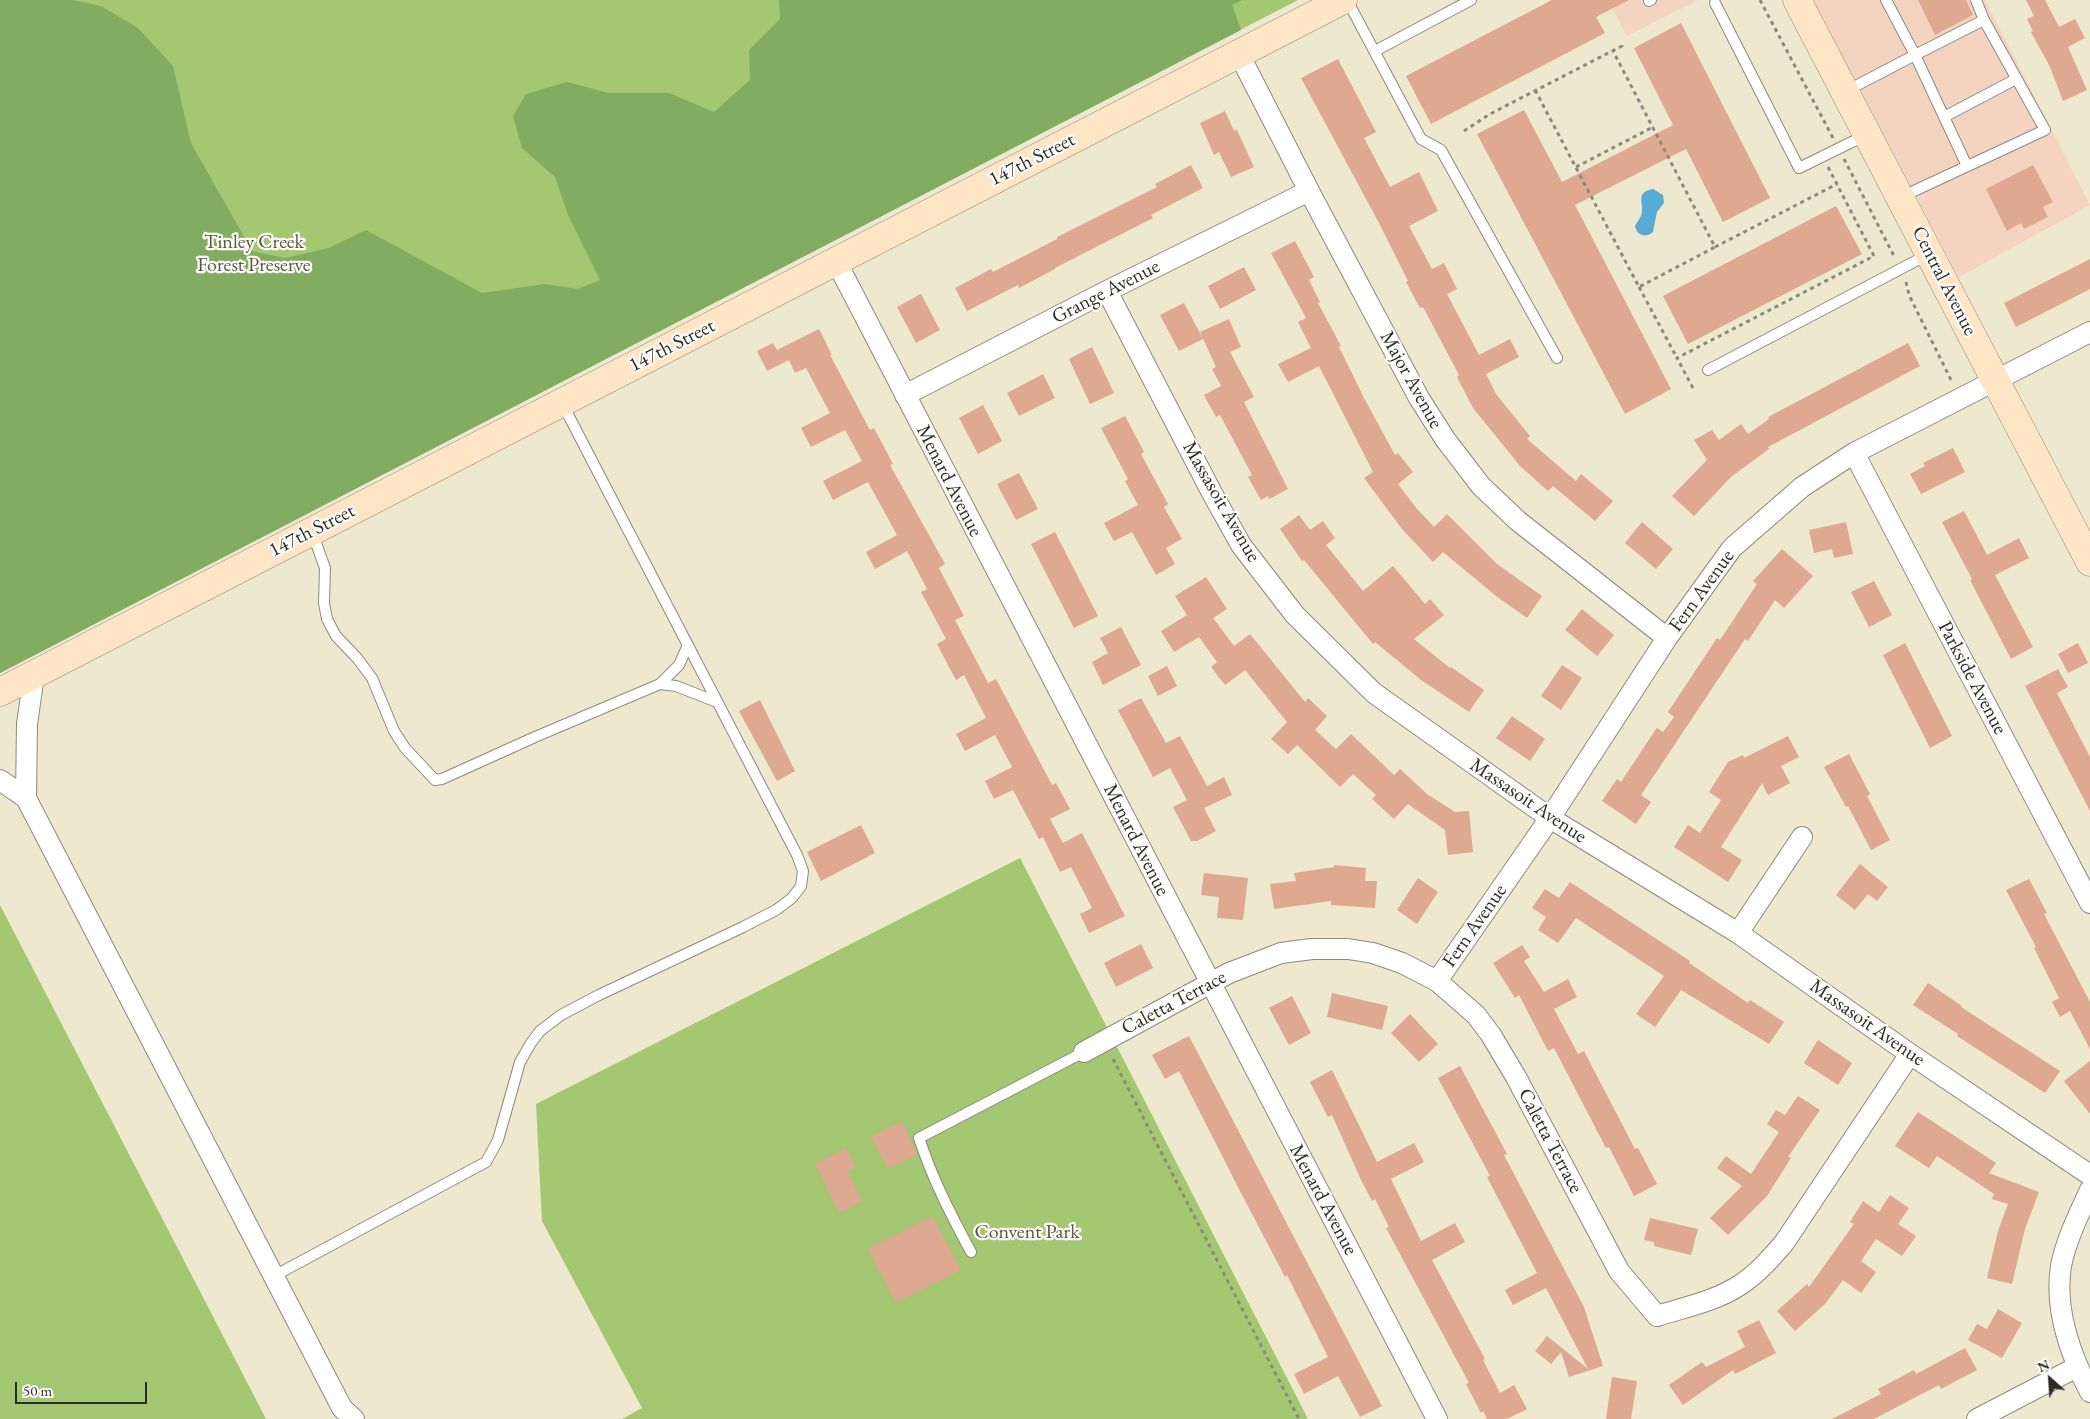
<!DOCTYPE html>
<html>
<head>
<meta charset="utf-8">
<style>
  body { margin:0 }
  #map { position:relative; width:2090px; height:1419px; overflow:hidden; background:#ede8ce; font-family:"EB Garamond",serif }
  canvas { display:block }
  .north { position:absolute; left:2025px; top:1354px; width:50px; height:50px; -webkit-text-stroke:4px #fdfcf7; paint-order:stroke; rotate:334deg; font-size:14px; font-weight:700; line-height:20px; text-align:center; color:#2b2b2b }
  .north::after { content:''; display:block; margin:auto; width:18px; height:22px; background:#2b2b2b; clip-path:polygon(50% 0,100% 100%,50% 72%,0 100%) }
  .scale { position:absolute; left:15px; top:1382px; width:132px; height:22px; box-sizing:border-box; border:2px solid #2b2b2b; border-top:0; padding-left:6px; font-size:15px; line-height:18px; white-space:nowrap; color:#2b2b2b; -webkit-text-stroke:4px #fdfcf7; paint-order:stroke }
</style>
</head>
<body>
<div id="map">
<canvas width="2090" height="1419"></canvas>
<div class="north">N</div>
<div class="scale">50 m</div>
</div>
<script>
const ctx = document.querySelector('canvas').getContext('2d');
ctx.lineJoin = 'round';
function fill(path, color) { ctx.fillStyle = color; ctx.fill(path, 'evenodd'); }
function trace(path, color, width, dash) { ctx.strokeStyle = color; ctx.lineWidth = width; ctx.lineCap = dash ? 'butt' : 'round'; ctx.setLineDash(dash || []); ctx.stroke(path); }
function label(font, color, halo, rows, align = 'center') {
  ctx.font = font + ' "EB Garamond",serif'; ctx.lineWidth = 4.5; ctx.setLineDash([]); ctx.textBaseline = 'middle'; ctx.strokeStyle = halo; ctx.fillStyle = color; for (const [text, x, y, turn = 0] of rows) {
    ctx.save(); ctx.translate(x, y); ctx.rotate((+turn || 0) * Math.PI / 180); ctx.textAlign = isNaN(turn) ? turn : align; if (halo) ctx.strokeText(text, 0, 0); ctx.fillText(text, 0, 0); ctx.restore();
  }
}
fill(new Path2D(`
  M1608 0H1698L1627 36Z
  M1813 0H1985L2090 205 1959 277Z`), '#f5d3c1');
fill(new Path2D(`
  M0 0H1298L0 673Z
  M1020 858 1308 1419H622L642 1408 542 1221 536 1104Z
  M0 905 266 1419H0Z`), '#a4c771');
fill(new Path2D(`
  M0 0H73L101 6 138 28 173 66 191 143 252 251 285 258 329 248 366 230 482 293 545 284 578 289 600 280 568 215 555 177 522 148 513 116 526 94 567 82 609 93H669L714 112 750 80 749 50 780 19 779 0H1242L1232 5 1241 30 0 673Z`), '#83ac63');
fill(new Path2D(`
  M1653 189 1663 195 1664 203 1657 212 1653 232C1646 238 1637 236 1635 226 1637 222 1642 216 1642 211 1643 201 1636 192 1653 189Z`), '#5aabd4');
fill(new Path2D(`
  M1552 0H1629L1596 17 1605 33 1431 124 1406 76Z
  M1918 0H1966L1973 15 1935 35Z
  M2026 0H2045L2059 27 2075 19 2085 38 2068 47 2087 90 2063 101 2050 67 2031 32 2033 31 2027 19 2034 16Z
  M1681 23 1770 198 1723 222 1686 149 1575 205 1671 389 1625 414 1477 134 1524 110 1562 182 1673 125 1634 48Z
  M1338 59 1376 132 1364 138 1390 187 1419 172 1438 211 1409 226 1432 269 1444 263 1457 289 1447 294 1479 355 1510 339 1519 357 1486 374 1496 394 1530 436 1527 439 1576 481 1581 474 1613 501 1595 521 1553 486 1548 491 1520 466 1473 408 1457 377 1459 375 1423 307 1420 308 1406 282 1408 281 1380 225 1301 78Z
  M1225 111 1234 131 1237 130 1254 167 1231 177 1219 152 1214 155 1200 123Z
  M1191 165 1203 188 1151 215 1153 218 1055 268V269L1019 288 1018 285 967 311 955 288 991 269 993 272 1057 239V237L1157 187 1155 184Z
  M2033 165 2053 202 2043 207 2048 217 2024 229 2021 223 2007 231 1986 189Z
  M1836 206 1862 254 1688 344 1663 296Z
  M1295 241 1314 277 1309 280 1320 302 1318 303 1341 346 1339 347 1364 398 1395 455 1398 453 1413 472 1398 484 1417 509 1434 527 1447 514 1497 564 1542 596 1527 618 1496 596 1443 552 1433 562 1402 529 1364 478 1373 472 1319 366 1288 382 1278 364 1311 348 1298 322 1306 318 1271 253Z
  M2090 259V289L2016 327 2004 303Z
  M1244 267 1256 290 1220 309 1208 286Z
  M921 294 940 330 916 343 897 307Z
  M1184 303 1203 339 1179 351 1160 315Z
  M1229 319 1241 347 1230 352 1254 397 1244 402 1288 489 1269 499 1268 496 1261 500 1248 477 1252 475 1220 415 1216 417 1204 395 1221 386 1212 369 1216 367 1200 332Z
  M819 329 832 355H830L870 430 874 428 893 464 890 465 945 564 939 568 964 616 955 620 988 683 996 679 1052 785 1056 783 1070 809 1050 819 1063 843 1082 833 1125 916 1089 933 1080 914 1092 908 1071 867 1060 872 1043 837 1039 839 1013 790 994 799 985 781 1012 767 995 735 965 751 956 734 986 718 964 675 956 680 937 644 946 639 921 592 927 589 907 551 875 569 866 552 897 535 868 482 833 500 823 481 862 461 845 430 811 447 801 428 830 413 806 368 795 373 789 360 767 371 757 351 773 343 777 350Z
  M1908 343 1920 366 1768 447 1769 449 1731 477 1694 516 1672 496 1707 460 1694 440 1712 430 1719 440 1741 424 1748 434 1769 419 1768 417Z
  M1092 347 1114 393 1090 404 1069 359Z
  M1043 374 1055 398 1019 416 1007 393Z
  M983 405 1002 441 978 454 959 418Z
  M1125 416 1144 452 1141 454 1168 504 1164 507 1182 539 1166 548 1175 564 1156 575 1132 532 1114 541 1104 523 1138 505 1125 481 1128 479 1101 428Z
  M1953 448 1965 472 1921 494 1910 474 1925 466 1923 463Z
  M1019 473 1038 509 1016 520 997 484Z
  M1964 511 1987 555 2019 538 2029 558 1995 575 2033 647 2011 659 1970 580 1972 579 1942 522Z
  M1299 515 1310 530 1323 521 1335 538 1326 545 1363 591 1393 566 1425 604 1430 599 1444 615 1414 639 1450 668 1451 667 1484 690 1469 712 1421 680 1375 642 1373 644 1304 560 1302 561 1280 529Z
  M1642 522 1673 549 1656 569 1625 543Z
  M1846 522 1853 554 1834 558 1832 549 1814 553 1809 530Z
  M1055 532 1098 616 1074 628 1031 544Z
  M1782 549 1813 576 1784 608 1775 600 1748 641 1745 639 1641 795 1651 802 1636 824 1602 801 1617 779 1621 782 1656 729 1657 728 1663 732 1674 717 1668 712 1717 638 1720 640 1757 584 1753 581Z
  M1206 577 1227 609 1213 618 1234 646 1250 634 1305 702 1308 698 1327 716 1315 730 1336 749 1351 734 1394 775 1400 769 1427 794 1455 812 1469 811 1473 852 1448 855 1445 830 1408 804 1394 819 1372 799 1376 795 1353 774 1340 787 1297 745 1288 754 1271 739 1287 722 1245 670 1225 685 1211 667 1217 662 1199 637 1174 652 1161 631 1187 615 1175 596Z
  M1874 581 1892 615 1869 627 1851 592Z
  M1582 609 1614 635 1597 656 1565 630Z
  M1121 627 1141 665 1103 685 1092 662 1108 653 1100 638Z
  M1905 643 1952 736 1930 748 1883 655Z
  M2078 643 2088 663 2068 673 2058 654Z
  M1562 665 1582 678 1561 710 1541 696Z
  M1167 666 1177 686 1158 696 1148 676Z
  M2058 669 2068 687 2057 693 2090 757V811L2025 686Z
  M1141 698 1166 743 1180 736 1207 786 1224 777 1232 795 1204 808 1216 831 1197 841H1191L1173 807 1187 800 1170 768 1153 777 1118 710Z
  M760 700 795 771 777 781 739 711Z
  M1512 716 1545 739 1530 761 1496 738Z
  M1788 736 1799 757 1781 766 1790 783 1768 795 1762 783 1721 847 1742 860 1728 882 1674 847 1688 825 1700 833 1721 800 1709 792 1728 762 1743 755 1744 758Z
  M1849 754 1870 794 1867 796 1890 840 1871 850 1848 806 1846 807 1824 767Z
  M861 825 875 853 821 881 807 852Z
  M1860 864 1888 887 1877 901 1868 894 1855 910 1836 895Z
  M1334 865 1366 868 1365 881H1377L1375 908 1331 905V901L1274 909 1270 884 1296 881 1294 873 1334 867Z
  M1204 873 1248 878 1243 920 1217 918 1219 897 1201 895Z
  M1418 878 1438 892 1417 924 1397 910Z
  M2029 879 2047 913 2044 914 2090 1002V1049L2070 1011 2060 1017 2052 1002 2059 998 2034 948 2036 947 2006 890Z
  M1570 882 1690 961 1689 963 1748 1003 1750 1000 1784 1022 1769 1044 1681 990 1655 1027 1636 1014 1664 976 1576 918 1558 943 1538 930 1546 917 1532 908 1545 889 1559 898Z
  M1141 944 1153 968 1116 987 1104 963Z
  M1522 945 1530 957 1524 961 1544 992 1568 979 1577 997 1554 1009 1578 1054 1584 1051 1635 1149 1638 1148 1657 1184 1634 1196 1609 1147 1606 1148 1554 1048 1548 1051 1519 995 1515 998 1493 963Z
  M1928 983 1962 1006 1961 1007 2060 1071 2045 1093 1957 1036 1958 1034 1913 1005Z
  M1332 993 1388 1006 1382 1030 1327 1017Z
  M1292 996 1311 1033 1289 1045 1269 1008Z
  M1410 1014 1438 1044 1419 1062 1391 1033Z
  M1189 1036 1382 1406 1360 1417 1338 1376 1304 1394 1294 1374 1328 1357 1287 1275 1285 1277 1241 1193 1179 1071 1165 1079 1152 1055Z
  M1818 1040 1852 1063 1838 1085 1804 1063Z
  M2090 1061V1114L2064 1081Z
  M1460 1066 1507 1154 1504 1155 1584 1307 1603 1366 1569 1377 1561 1352 1551 1364 1535 1351 1547 1336 1588 1369 1546 1288 1513 1305 1505 1290 1537 1273 1487 1177 1490 1176 1438 1078Z
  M1332 1070 1377 1162 1414 1143 1424 1162 1391 1179 1421 1241 1455 1223 1465 1242 1432 1260 1485 1359 1483 1360 1500 1393 1514 1385 1527 1409 1507 1419H1487L1483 1411 1481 1413 1466 1384 1469 1383 1386 1228 1389 1227 1375 1199 1372 1201 1361 1180 1332 1115 1328 1117 1310 1082Z
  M1798 1096 1820 1110 1788 1157 1791 1158 1767 1196 1728 1235 1710 1218 1742 1186 1717 1168 1726 1156 1751 1174 1779 1132 1767 1124 1776 1110 1785 1115Z
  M1918 1112 1996 1163 1989 1173 2039 1192 2025 1229 2012 1284 1987 1278 1998 1231 2008 1204 1992 1199 1994 1194 1937 1156 1929 1168 1895 1146Z
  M901 1121 917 1154 888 1169 871 1137Z
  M846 1148 856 1167 847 1171 862 1201 839 1213 815 1164Z
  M1890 1195 1909 1208 1898 1224 1916 1236 1902 1256 1876 1239 1861 1261 1876 1272 1861 1293 1843 1280 1825 1304 1795 1331 1777 1311 1807 1284 1809 1287 1854 1224 1850 1222 1863 1201 1879 1212Z
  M932 1216 961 1270 896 1303 868 1249Z
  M1650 1218 1698 1229 1691 1255 1654 1246V1242L1644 1240Z
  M1998 1309 2022 1323 2002 1358 1968 1340 1977 1324 1987 1329Z
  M1759 1320 1776 1353 1735 1374 1733 1370 1683 1405 1669 1385 1702 1362 1706 1367 1745 1347 1737 1331Z
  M1965 1348 1977 1370 1941 1389 1939 1385 1874 1419H1832L1881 1394 1878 1389 1914 1370 1916 1374Z
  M1612 1377 1637 1381 1631 1419H1606Z`), '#dfa891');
const lane = new Path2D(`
  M1347 0 1421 139 1441 150 1557 358
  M1649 1 1651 0
  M1715 3 1799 168 1866 135
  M1375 51 1471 0
  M1846 91 1915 55 1886 0
  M1944 117 2016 79
  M1967 166 1915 55 1984 20 1976 0
  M1901 197 2045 130 1984 20
  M1708 370 1929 254
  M312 532 325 568 324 603 327 619 336 636 357 658 372 678 394 731 405 748 435 780 442 779 535 737 660 684 679 665 688 645
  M660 684 676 686 717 702
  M971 1252C950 1213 933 1180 919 1138L1084 1052
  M274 1276 486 1162 498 1140 520 1062 531 1043 540 1031 561 1015 599 995 743 927 776 910 792 898 801 886 803 871 797 855 562 403`);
const street = new Path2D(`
  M1239 54 1309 191 1419 398 1445 439 1481 486 1518 521 1667 638
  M836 261 1437 1419
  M1107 291 1212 493 1241 545 1295 615 1374 693 1550 818 1738 933 1910 1054 2090 1175
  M905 395 1107 291 1309 191
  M1854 453 2090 903
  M34 675 27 724 26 798 342 1408 354 1419
  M0 780 26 798
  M1738 933 1802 837
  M1437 981 1550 818 1667 638 1732 548 1802 487 1854 453 2090 332
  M1084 1052 1229 973 1281 953 1312 949H1348L1373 953 1402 963 1437 981 1476 1015 1491 1035 1516 1077 1619 1271 1657 1316C1685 1307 1716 1301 1740 1285 1757 1274 1771 1258 1784 1243L1910 1054
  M2090 1190C2079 1214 2066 1240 2061 1266 2054 1310 2070 1354 2090 1392
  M1977 1419 2077 1367`);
const secondary = new Path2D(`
  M1797 0 2090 562
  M0 692 1343 0`);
trace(lane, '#8c8a7c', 12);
trace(street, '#8c8a7c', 22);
trace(secondary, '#8c8a7c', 29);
trace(new Path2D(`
  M1760 0 1833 138
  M1535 90 1639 287 1715 247 1613 51
  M1464 131 1490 114 1622 46 1621 44
  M1844 159 1895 258
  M1576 167 1653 127
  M1715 247 1837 184
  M1906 282 1909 295 1952 382
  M1639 287 1677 358
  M1693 388 1677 358 1874 256 1828 167
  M1113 1059 1299 1419`), '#8c8a7c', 3, [4, 4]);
trace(lane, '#fff', 10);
trace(street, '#fff', 20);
trace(secondary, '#fde5c5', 28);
label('20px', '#2b2b2b', '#fdfcf7', [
  ["147th Street",1032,160,-27],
  ["Central Avenue",1944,281,63],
  ["Grange Avenue",1106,292,-27],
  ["147th Street",672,346,-27],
  ["Major Avenue",1411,380,61],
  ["Menard Avenue",949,481,63],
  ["Massasoit Avenue",1221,502,60],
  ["147th Street",312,531,-27],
  ["Fern Avenue",1702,591,-54],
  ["Parkside Avenue",1972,678,62],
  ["Massasoit Avenue",1528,801,34],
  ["Menard Avenue",1136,840,63],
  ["Fern Avenue",1475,926,-55],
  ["Caletta Terrace",1174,1003,-28],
  ["Massasoit Avenue",1867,1023,35],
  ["Caletta Terrace",1550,1141,62],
  ["Menard Avenue",1323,1200,62]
]);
label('20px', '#4f5a40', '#fdfcf7', [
  ["Tinley Creek",254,243],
  ["Forest Preserve",254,266],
  ["Convent Park",1027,1233]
]);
</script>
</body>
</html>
